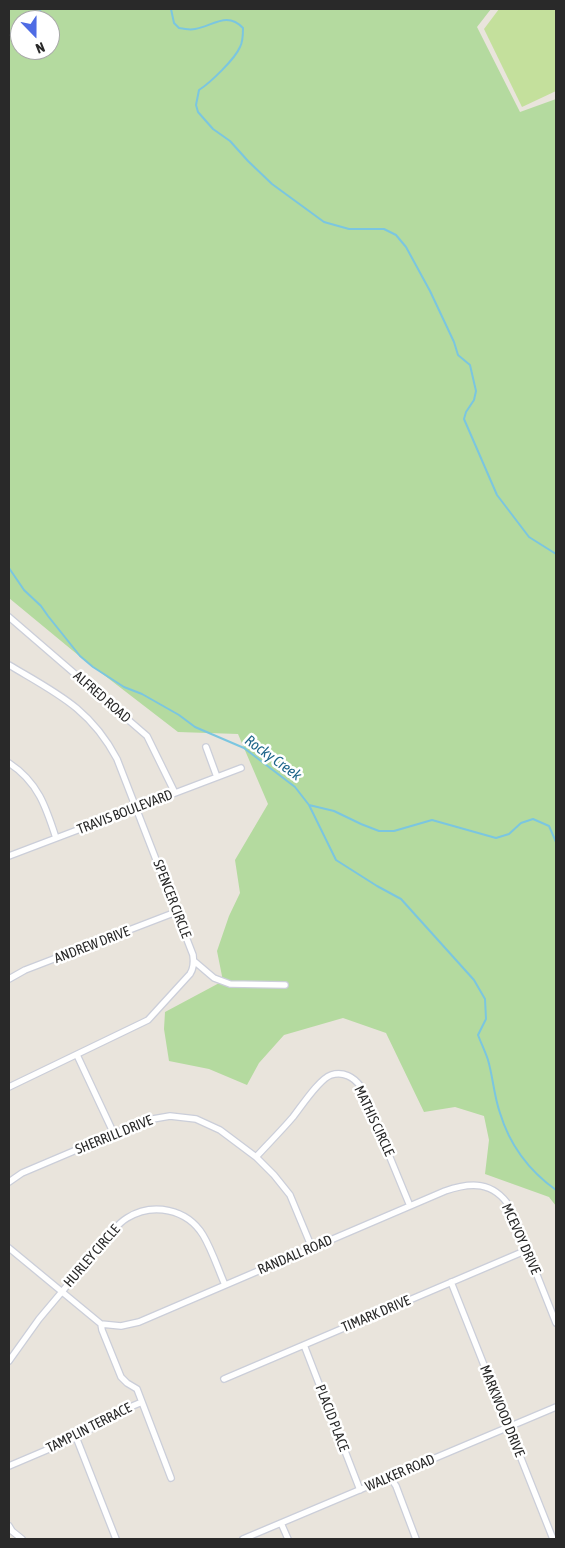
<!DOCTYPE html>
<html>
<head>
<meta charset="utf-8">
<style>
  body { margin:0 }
  #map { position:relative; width:565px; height:1548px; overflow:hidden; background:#e9e4dc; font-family:"Asap Condensed",sans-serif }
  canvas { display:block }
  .frame { position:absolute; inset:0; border:10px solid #292929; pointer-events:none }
  .north { position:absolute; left:10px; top:10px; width:50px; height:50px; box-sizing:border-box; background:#fff; border:1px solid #a9a9a9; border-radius:50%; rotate:158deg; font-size:14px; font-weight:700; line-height:20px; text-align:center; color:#292929 }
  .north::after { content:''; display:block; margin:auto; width:18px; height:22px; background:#4f6ce4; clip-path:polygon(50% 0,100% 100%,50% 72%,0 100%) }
</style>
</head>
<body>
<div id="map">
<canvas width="565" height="1548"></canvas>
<div class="frame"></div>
<div class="north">N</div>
</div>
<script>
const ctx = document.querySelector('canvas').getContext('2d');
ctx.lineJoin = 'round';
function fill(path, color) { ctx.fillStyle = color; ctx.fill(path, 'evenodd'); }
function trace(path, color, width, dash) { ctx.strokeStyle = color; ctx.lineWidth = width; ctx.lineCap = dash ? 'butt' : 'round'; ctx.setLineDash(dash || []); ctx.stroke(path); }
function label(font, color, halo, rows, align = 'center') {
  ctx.font = font + ' "Asap Condensed",sans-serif'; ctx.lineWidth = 5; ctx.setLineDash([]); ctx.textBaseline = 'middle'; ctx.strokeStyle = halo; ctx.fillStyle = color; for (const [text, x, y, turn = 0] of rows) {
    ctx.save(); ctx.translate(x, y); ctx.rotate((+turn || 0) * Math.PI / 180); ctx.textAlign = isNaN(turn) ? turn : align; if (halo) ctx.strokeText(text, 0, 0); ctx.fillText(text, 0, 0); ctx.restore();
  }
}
fill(new Path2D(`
  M9 9H491L477 27 520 112 556 99V1206L549 1197 485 1174 489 1140 484 1116 455 1107 424 1112 386 1033 343 1018 284 1035 259 1063 247 1085 209 1069 169 1061 164 1029 165 1012 223 981 217 951 229 916 240 893 235 860 268 804 238 734 178 732 78 655 9 598ZM20 20H50V50H20Z`), '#b4da9f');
fill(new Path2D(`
  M499 9H556V91L522 107 484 29Z`), '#c4e09c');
trace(new Path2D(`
  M171 9 174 23 179 28C184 29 190 30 195 29 213 26 227 11 243 28 243 34 243 42 240 47 235 59 210 83 199 90L196 105 198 112 213 129 230 141 248 161 272 184 324 222 349 229H384L396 235 406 247 430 291 454 342 458 355 470 365 476 391 474 400 466 412 464 419 497 495 529 537 556 554
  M28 20 38 13 41 9
  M9 35 20 25
  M9 568 24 590 41 606 48 616 80 656 93 667 124 687 142 694 179 715 195 727 244 748 295 787 309 805 336 860 377 886 401 899 474 980 485 999 486 1019 478 1035C481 1043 485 1051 488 1060 493 1077 494 1096 500 1113 510 1146 528 1170 556 1190
  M309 805 334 811 361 824 379 831H394L432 820 496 838 509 834 521 823 533 819 549 826 556 842`), '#7bc6e0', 2);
const minor = new Path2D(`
  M9 617 147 736 175 793
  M9 665C56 693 90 708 117 759L193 955C194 962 194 968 190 974L148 1020 9 1087
  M206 747 217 777
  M9 763C38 782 46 807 56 838
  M9 856 241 768
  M194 961 214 978 230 984 285 985
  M9 979 25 970 176 912
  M77 1055 114 1134
  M256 1157C268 1144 281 1131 293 1117 301 1107 319 1079 331 1075 343 1071 354 1077 361 1087L410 1206
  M9 1182 22 1173 147 1120 170 1116 196 1119 220 1130 256 1157 274 1175 290 1195 312 1248
  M9 1248 101 1324 102 1330 121 1377 127 1383 137 1389 171 1478
  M451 1282 553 1539
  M101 1324 121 1326 139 1322 445 1191C471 1182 493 1181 510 1207L556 1323
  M304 1345 360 1490
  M9 1361 39 1319 113 1231C117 1226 122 1221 127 1218 153 1202 187 1209 203 1235 212 1250 218 1269 225 1285
  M224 1379 527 1250
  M76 1437 116 1539
  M9 1466 82 1435 109 1416 142 1402
  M390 1477 396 1486 416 1539
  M281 1523 288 1539
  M9 1526 12 1531 22 1539
  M243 1539 556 1407`);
trace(minor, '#cbced9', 8);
trace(minor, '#fff', 5.5);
label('14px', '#292929', '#fff', [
  ["ALFRED ROAD",102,697,41],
  ["TRAVIS BOULEVARD",125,812,-21],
  ["SPENCER CIRCLE",172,899,69],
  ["ANDREW DRIVE",92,945,-21],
  ["MATHIS CIRCLE",374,1121,65],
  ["SHERRILL DRIVE",114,1135,-22],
  ["MCEVOY DRIVE",521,1239,66],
  ["RANDALL ROAD",295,1255,-23],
  ["HURLEY CIRCLE",92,1256,-49],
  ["TIMARK DRIVE",376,1314,-23],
  ["MARKWOOD DRIVE",502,1411,68],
  ["PLACID PLACE",332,1418,69],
  ["TAMPLIN TERRACE",89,1428,-27],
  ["WALKER ROAD",400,1473,-23]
]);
label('italic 15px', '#1d6589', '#fff', [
  ["Rocky Creek",273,758,36]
]);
</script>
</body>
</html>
